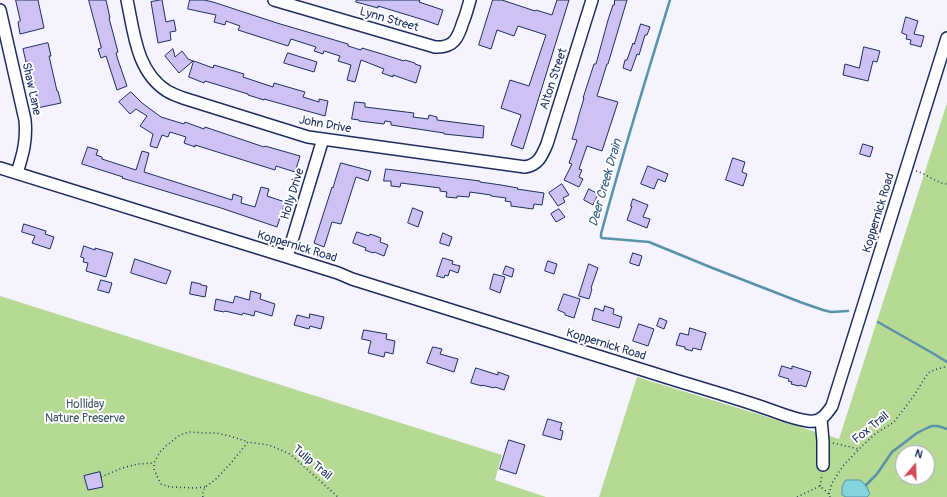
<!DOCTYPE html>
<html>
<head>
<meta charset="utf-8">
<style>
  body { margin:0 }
  #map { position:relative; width:947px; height:497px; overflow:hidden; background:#f5f3fd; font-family:Pangolin,sans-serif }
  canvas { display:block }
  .north { position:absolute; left:895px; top:445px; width:40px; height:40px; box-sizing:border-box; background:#fff; border:1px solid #a4acbf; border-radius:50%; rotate:19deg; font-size:11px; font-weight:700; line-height:16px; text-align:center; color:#1b2f5e }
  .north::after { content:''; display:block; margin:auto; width:14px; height:18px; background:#d1495b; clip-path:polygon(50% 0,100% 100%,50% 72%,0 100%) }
</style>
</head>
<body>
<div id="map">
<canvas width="947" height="497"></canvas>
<div class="north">N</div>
</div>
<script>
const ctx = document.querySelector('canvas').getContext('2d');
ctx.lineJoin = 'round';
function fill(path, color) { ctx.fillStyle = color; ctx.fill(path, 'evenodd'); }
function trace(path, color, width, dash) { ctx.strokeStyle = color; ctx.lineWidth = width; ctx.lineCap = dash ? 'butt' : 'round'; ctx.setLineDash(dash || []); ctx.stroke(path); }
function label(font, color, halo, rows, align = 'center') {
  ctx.font = font + ' Pangolin,sans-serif'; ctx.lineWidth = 4; ctx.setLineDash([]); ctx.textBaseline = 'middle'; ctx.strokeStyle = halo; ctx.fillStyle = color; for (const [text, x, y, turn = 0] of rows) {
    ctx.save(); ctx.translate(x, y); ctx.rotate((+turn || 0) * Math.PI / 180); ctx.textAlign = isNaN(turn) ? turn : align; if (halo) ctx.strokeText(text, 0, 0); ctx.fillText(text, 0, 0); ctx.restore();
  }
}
fill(new Path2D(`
  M947 103V497H599L637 377 839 439ZM903 453H927V477H903Z
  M0 296 502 455 495 480 546 497H0Z`), '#b6d993');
const water = new Path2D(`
  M846 480H860L866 485 870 494 867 497H846L842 495V487Z`);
fill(water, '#83d4db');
trace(water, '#5992a9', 1);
trace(new Path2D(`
  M670 0C646 78 622 155 601 234V237L602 238 649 242 710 267 800 302 823 310 831 312 848 311
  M878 322 934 354 947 362
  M866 485 877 474 892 452 917 433 927 428 932 426H938L947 429`), '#5992a9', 2.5);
const building = new Path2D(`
  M16 0H38L44 28 20 34 18 22 20 21Z
  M89 0H106L110 18H109L118 52 116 53 118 60 127 86 117 90 106 56 101 58 98 49 101 48Z
  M162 0 166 22 174 20 176 31 170 32 171 40 158 43 151 2Z
  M190 0H204L213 2 277 23 348 44V46L361 50 362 48 382 54 404 61 405 60 415 63V64L421 66 416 83 393 75V77L382 73 384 69 361 60 355 82 347 80 351 65 338 61 340 56 324 51 323 54 314 51 316 47 291 39 288 46 238 30 240 26 226 21 225 25 214 22 216 15 188 9Z
  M357 0H420L419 2 443 10 438 25 424 20 378 6V8L356 2Z
  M493 0H502L535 11 536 10 552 15 557 0H569L523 149 511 145 521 115 501 108 510 80 529 86 546 35 518 26 514 36 497 30 491 49 479 45Z
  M615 0H627L608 64H607L597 96 618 102 602 151 587 146 579 169 582 170 579 177 583 179 579 187 564 180 572 164 569 163 577 140 572 139 578 119V118L584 98H583L594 64H596L608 20 613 5H614Z
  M906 17 918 21 914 34 924 36 921 47 910 44 911 40 906 39 907 35 902 33Z
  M641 24 650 27 647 35H645L639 55 637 54 631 71 623 68 625 60H627L633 43 634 44Z
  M48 43 51 56H49L57 91H58L61 103 37 108 35 96H37L29 61 26 62 23 49Z
  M864 47 880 51 877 62 873 61 868 81 843 75 845 64 859 68Z
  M173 49 175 57 182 51 188 59 193 61 179 73 165 56Z
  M288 53 317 62 314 72 284 63Z
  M194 61 213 68 214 65 244 74 243 77 273 87 274 83 305 92 303 97 319 102V99L328 101 325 116 264 99V100L248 95V94L205 81 204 83 189 77Z
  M131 92 142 103 161 117 184 124 185 122 204 129 205 127 264 147 265 146 300 156 295 172 276 166 275 170 195 145V147L184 143 186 137 170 132 168 137 162 135 157 148 150 146 153 134 140 126 147 116 136 109 130 114 119 102Z
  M355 102 365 103V107L414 113 413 117 428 119 429 115 437 117V120L484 126 483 138 444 134V133L391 125V122L385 121 384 124 359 121V120L352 119Z
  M863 144 873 147 870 157 860 154Z
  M88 147 98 150 96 155 102 157V159L136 170 142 151 149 153 144 172 232 200 233 194 242 197 241 203 255 207 261 187 269 189 267 196 285 202 277 227 221 208 122 178 123 177 82 164Z
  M733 158 745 162 742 172 747 174 743 186 726 180Z
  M341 163 371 171 368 181 356 177 341 224 332 222 324 247 314 243 332 187 333 188 335 181Z
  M648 166 668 174 665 182 658 179 654 189 641 184Z
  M386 169 480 181V182L501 185 518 188 517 189 544 193 542 205 534 204 533 209 511 206V202L505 201 506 198 491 196V195L470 192 469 197 457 196V198L446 197 447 192 440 191V188L401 183 400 187 391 186V181H384Z
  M562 184 569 195 563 198 565 202 558 206 549 193Z
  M589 189 598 194 593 205 584 200Z
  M633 199 648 205 643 217 650 219 647 228 627 220 632 206H631Z
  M413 208 423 212 418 227 408 223Z
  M559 209 565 217 556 222 551 214Z
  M24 224 46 231 45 234 54 237 50 249 32 243 35 236 22 232Z
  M357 232 369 236 370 234 381 238 380 242 388 245 384 256 374 252 373 253 365 250 366 248 353 243Z
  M443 233 452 237 449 246 440 243Z
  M84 246 95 250V248L113 253 106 277 86 271 88 263 83 262 84 258 81 257Z
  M633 253 642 256 639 266 630 263Z
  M443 258 453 261 452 264 460 266 458 273 450 270 448 276 445 275 444 278 437 276Z
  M135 259 171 271 166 284 131 273Z
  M548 261 557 264 554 274 545 271Z
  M589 264 598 268 591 288 592 289 589 299 579 296Z
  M506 266 514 269 512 277 503 274Z
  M494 274 505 277 500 293 490 289Z
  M101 280 112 283 109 293 98 290Z
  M192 282 201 284V285L207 286 205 297 190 294Z
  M251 291 261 294 260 299 275 304 272 316 255 311 254 316 243 313 242 315 225 311 224 312 214 310 216 299 233 303 235 296 249 300Z
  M564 294 580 299 574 318 565 315V313L558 310Z
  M605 306 614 309 613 314 622 317 619 328 592 320 595 308 603 311Z
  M310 314 324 317 321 329 310 326 309 329 294 325 297 315 309 318Z
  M660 318 667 321 664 329 657 326Z
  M639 324 654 329 648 346 633 341Z
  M690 328 706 333 701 350 693 348 692 351 685 349V347L676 345 680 333 688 335Z
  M364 330 387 334 386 339 395 341 393 354 385 352 384 357 368 353 371 341 362 339Z
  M433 347 442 349 440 354 458 359 454 372 427 363Z
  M782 366 792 369V366L811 372 806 387 800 385 799 386 791 384 792 382 788 381 789 379 779 376Z
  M476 368 498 375V372L509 376 504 390 495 387 494 388 482 385V386L471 383Z
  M548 419 562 423 560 430 563 431 561 440 543 435Z
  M509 440 525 445 516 474 500 469Z
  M100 472 103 487 88 490 84 476Z`);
fill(building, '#cec2f4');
trace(building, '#1b2f5e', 1);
const minor = new Path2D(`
  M127 0C134 32 136 71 167 91 172 94 178 96 183 98L308 137 525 167C538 165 542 156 547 144L592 0
  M274 0 435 47C454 48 458 38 463 22 466 15 468 7 470 0
  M0 10 25 120C27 140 23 154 17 173
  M0 168 287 257 338 273 352 279C461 313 569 347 678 381 705 389 732 397 759 406 775 411 791 419 808 421 820 423 826 415 832 406L947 38
  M287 257 323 139
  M821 419 823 441V465`);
trace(minor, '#1b2f5e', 14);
trace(new Path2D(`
  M916 171C927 174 936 183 947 184
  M833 443 859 449
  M101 477 122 468 138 464 154 463
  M820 486 822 474
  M205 487 195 488 170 487 161 484 157 476 154 469V463L160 452 166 446 180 435 189 432 206 433H216L230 436 248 442
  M829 494 832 483 843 466 859 449 875 434 894 422 913 397 928 373 934 370 944 367 947 368
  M203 497 202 495 205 487 215 480 231 463 248 442 269 445 290 454 338 497
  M797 497 820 486 829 494 830 497`), '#1b2f5e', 1.5, [1, 3]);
trace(minor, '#fff', 11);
label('12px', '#1b2f5e', '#fff', [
  ["Lynn Street",389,20,16],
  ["Alton Street",554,79,-72],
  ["Shaw Lane",31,89,78],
  ["John Drive",325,125,10],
  ["Holly Drive",293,194,-73],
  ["Koppernick Road",879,213,-73],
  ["Koppernick Road",297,247,17],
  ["Koppernick Road",606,345,17],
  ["Fox Trail",871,428,-39],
  ["Tulip Trail",312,463,40]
]);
label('12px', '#425a6b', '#fff', [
  ["Holliday",85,405],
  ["Nature Preserve",85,419]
]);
label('italic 13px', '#3a6184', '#fff', [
  ["Deer Creek Drain",606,183,-74]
]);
</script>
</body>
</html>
